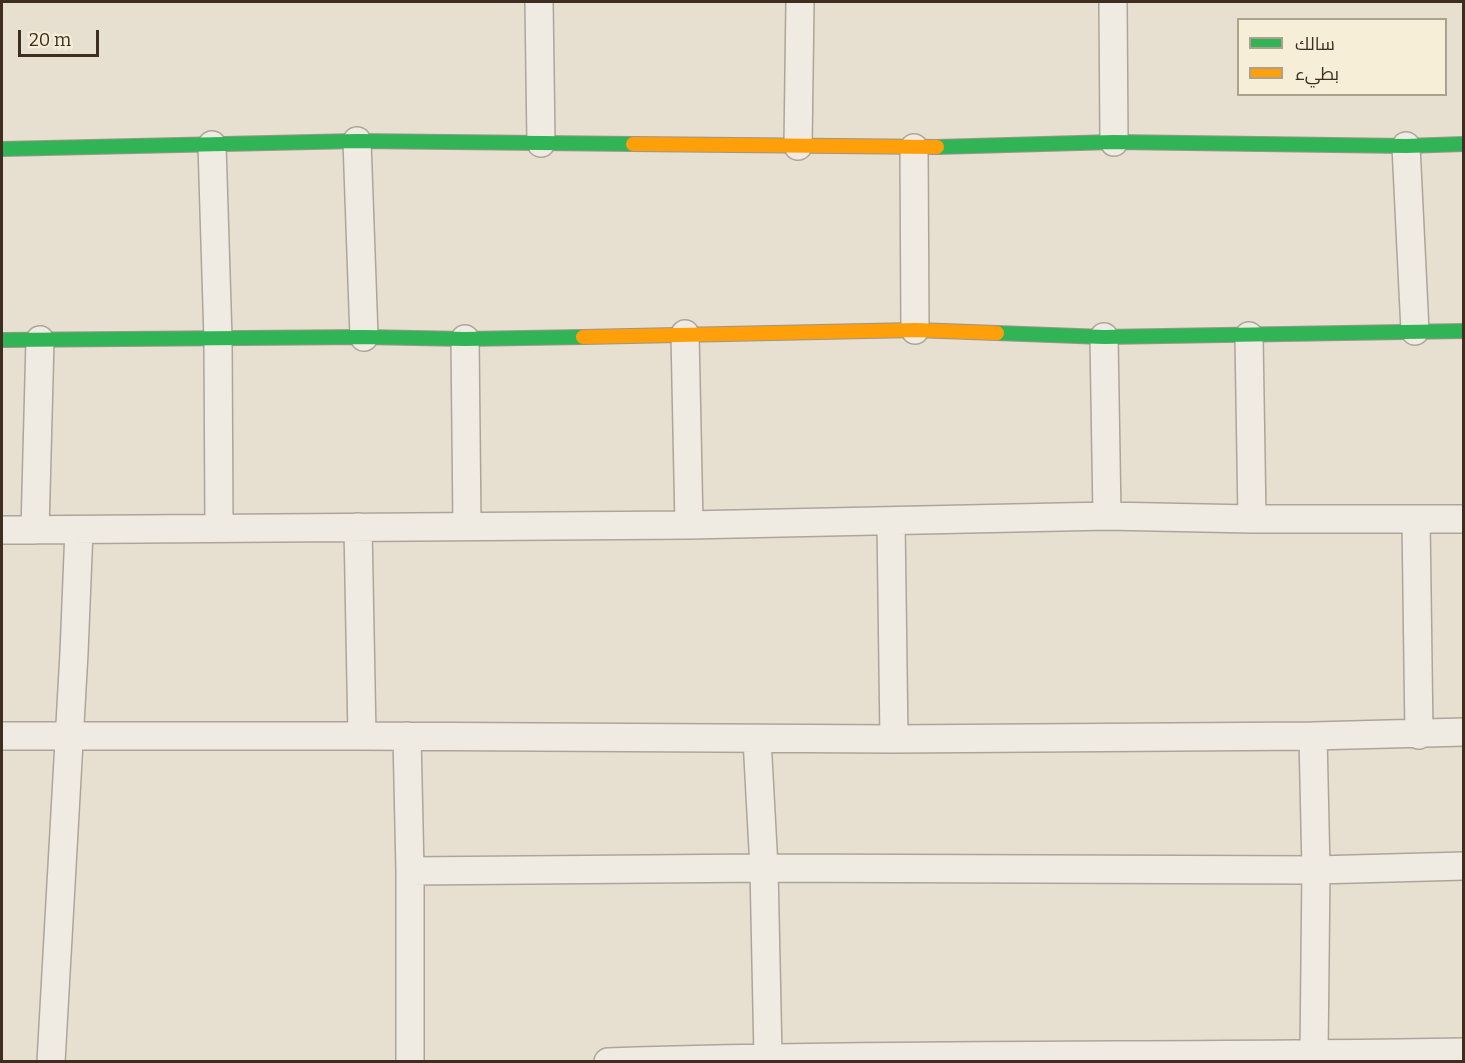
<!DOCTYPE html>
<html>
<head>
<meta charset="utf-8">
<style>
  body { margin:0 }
  #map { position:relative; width:1465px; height:1063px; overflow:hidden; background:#e7e0d1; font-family:Bitter,Cairo,serif }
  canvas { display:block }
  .frame { position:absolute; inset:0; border:3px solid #3d2e20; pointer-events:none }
  .legend { position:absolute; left:1237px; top:18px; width:210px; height:78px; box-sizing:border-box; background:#f7eed8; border:2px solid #ada18e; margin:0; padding:8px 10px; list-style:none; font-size:18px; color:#3d2e20 }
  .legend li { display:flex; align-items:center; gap:12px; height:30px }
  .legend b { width:30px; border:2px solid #ada18e }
  .scale { position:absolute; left:18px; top:30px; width:81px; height:27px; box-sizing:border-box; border:3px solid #3d2e20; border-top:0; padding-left:8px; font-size:18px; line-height:21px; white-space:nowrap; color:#3d2e20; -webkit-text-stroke:4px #f7eed8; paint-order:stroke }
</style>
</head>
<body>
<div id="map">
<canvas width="1465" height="1063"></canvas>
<div class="frame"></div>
<ul class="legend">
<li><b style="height:8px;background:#30b455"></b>سالك</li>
<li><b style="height:8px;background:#ff9f0a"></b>بطيء</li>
</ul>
<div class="scale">20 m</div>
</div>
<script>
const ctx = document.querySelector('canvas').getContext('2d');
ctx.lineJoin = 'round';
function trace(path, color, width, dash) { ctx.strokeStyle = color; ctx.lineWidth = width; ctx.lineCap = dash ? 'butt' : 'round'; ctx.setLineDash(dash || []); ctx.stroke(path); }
const street = new Path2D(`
  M539 2 541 143
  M1113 2 1114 142
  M357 141 364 337
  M212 145 218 339 219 528
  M798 146 800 2
  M1406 146 1415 331
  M914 148 915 330
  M685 334 689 525
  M1249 336 1252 519
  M1104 337 1107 516
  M465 339 467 525
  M1416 520 1419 735
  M891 522 894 739
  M358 527 362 736
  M2 530 689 525 1107 516 1252 519H1464
  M35 530 40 340
  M2 736H362L894 739 1313 736 1464 732
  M407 736 410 871V1062
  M1313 736 1316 870 1314 1054
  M757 739 764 868 768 1057
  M410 871 764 868 1316 870 1464 866
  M51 1062 74 653 79 530
  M608 1062C893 1053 1178 1057 1464 1052`);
const fast = new Path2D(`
  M937 147 1114 142 1406 146 1464 144
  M2 149 357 141 633 144
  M997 333 1104 337 1464 331
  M2 340 364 337 465 339 583 337`);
const slow = new Path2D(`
  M633 144 937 147
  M583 337 915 330 997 333`);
trace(street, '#ada599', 30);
trace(fast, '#9c958a', 16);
trace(slow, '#9c958a', 16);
trace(street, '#efebe3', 27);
trace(fast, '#30b455', 14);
trace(slow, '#ff9f0a', 14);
</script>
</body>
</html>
